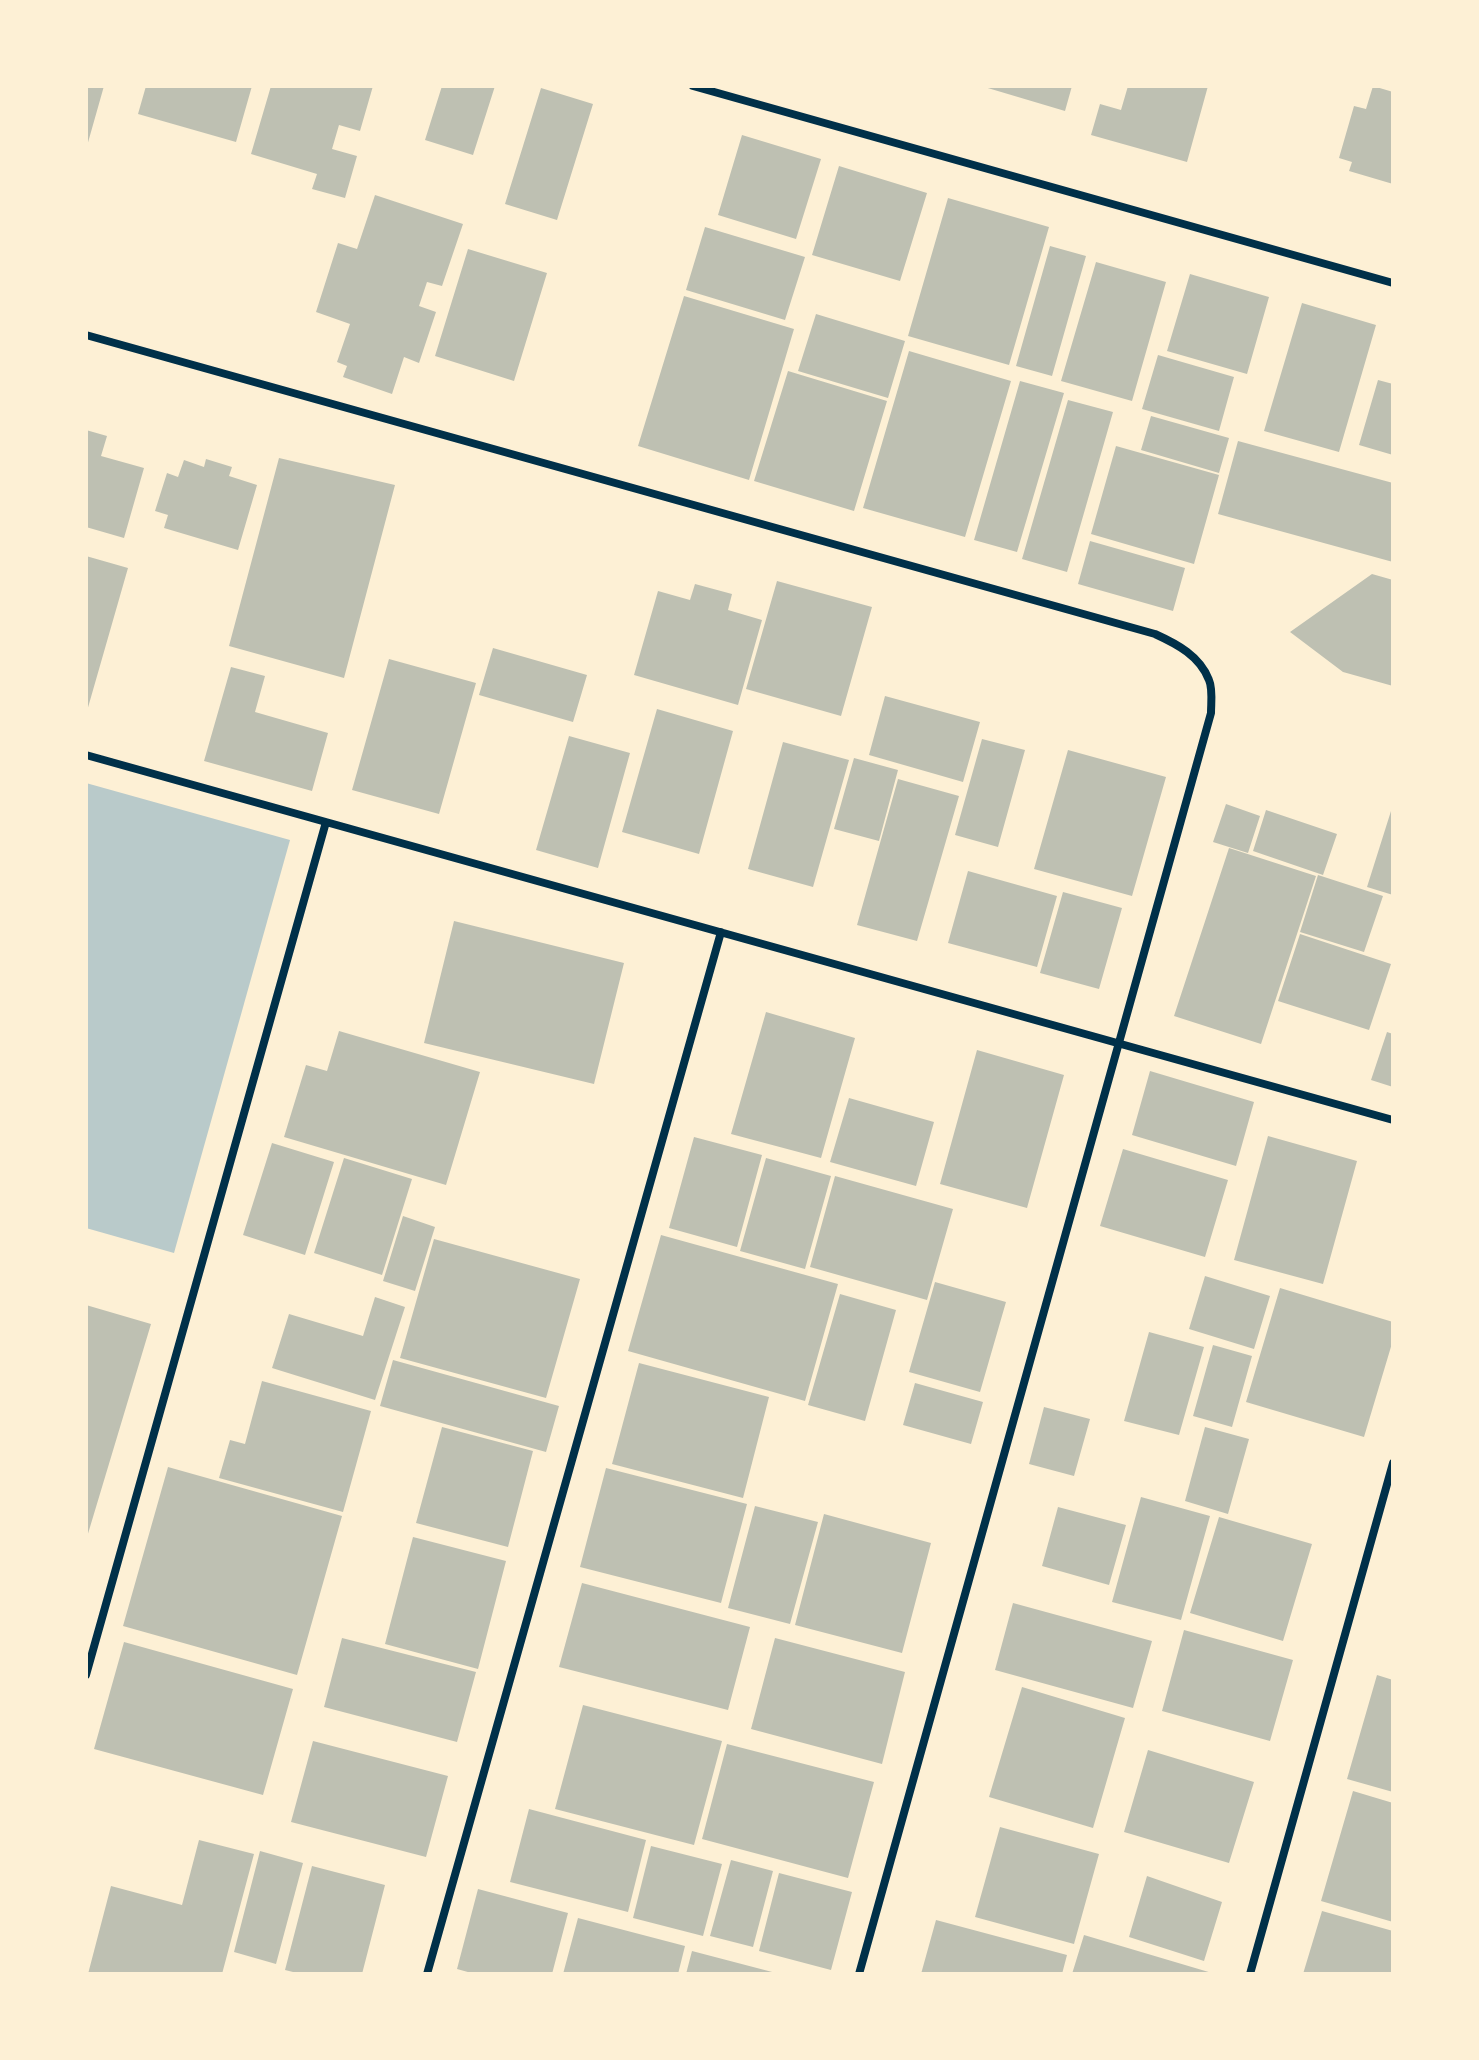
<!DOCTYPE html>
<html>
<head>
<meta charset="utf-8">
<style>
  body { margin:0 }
  #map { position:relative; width:1479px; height:2060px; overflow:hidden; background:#fdf0d5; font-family:Signika,sans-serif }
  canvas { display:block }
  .frame { position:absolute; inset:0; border:88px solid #fdf0d5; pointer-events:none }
</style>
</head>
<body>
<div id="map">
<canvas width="1479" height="2060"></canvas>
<div class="frame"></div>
</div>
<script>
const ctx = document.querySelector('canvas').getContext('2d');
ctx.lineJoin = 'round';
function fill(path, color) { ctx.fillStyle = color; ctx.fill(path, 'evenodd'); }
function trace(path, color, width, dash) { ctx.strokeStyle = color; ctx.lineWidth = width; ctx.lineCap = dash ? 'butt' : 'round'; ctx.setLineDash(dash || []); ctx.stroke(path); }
fill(new Path2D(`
  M86 783 290 840 174 1253 86 1228Z`), '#b9caca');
fill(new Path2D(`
  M86 86H104L87 146H86Z
  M146 86H252L236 142 138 114Z
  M271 86H373L360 131 339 125 332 149 357 156 345 198 312 189 317 174 251 154Z
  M442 86H495L473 155 425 140Z
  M981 86H1072L1065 111Z
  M1128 86H1208L1187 162 1091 135 1100 104 1121 110Z
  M1373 86 1393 92V184L1349 171 1352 162 1339 158 1354 106 1366 109Z
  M541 88 593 104 557 220 505 204Z
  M742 135 821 159 796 239 718 215Z
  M839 166 927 193 900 281 812 255Z
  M375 195 463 224 442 286 427 282 419 306 436 312 419 363 404 357 392 394 343 377 347 366 337 362 350 324 316 312 338 243 357 249Z
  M948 198 1049 227 1009 365 908 336Z
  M705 227 805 257 785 320 686 290Z
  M1050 246 1086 256 1052 376 1016 366Z
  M468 249 547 273 514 381 435 356Z
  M1096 262 1166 282 1132 401 1061 381Z
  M1190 274 1269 297 1247 374 1167 351Z
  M684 296 794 329 749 480 638 446Z
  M1302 303 1376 325 1339 452 1264 431Z
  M816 314 905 341 888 398 798 371Z
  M909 351 1011 381 965 537 863 508Z
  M1158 355 1234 377 1219 431 1142 409Z
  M788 371 887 401 854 511 754 481Z
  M1378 380 1393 384V455L1359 445Z
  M1020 381 1064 393 1017 552 974 540Z
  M1068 400 1113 412 1067 572 1022 559Z
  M1151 416 1229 438 1219 473 1141 450Z
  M86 430 107 436 101 456 144 468 124 538 86 527Z
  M1238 441 1393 483V562L1218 514Z
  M1116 446 1219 475 1194 564 1091 534Z
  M279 458 395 485 344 678 229 646Z
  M206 459 232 467 229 476 257 485 238 550 164 528 168 515 155 511 167 473 178 477 184 460 204 467Z
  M1090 541 1185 568 1173 611 1078 584Z
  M86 556 128 568 87 711H86Z
  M1372 574 1393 580V686L1343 672 1290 632Z
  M777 581 872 607 841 716 746 689Z
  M695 584 732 594 728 610 762 620 738 705 634 675 658 591 690 600Z
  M493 648 587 675 573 722 479 695Z
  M389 659 476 683 439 814 352 790Z
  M231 667 265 676 255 712 328 733 312 791 204 761Z
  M885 696 980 722 963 782 869 755Z
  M657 709 733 731 699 854 622 832Z
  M569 736 630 753 598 868 536 850Z
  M982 739 1025 750 998 847 955 835Z
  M783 742 849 760 813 887 748 869Z
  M1068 750 1166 777 1132 896 1034 869Z
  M854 758 898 770 879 841 834 829Z
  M898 779 959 796 917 941 857 925Z
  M1226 804 1260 816 1248 853 1213 842Z
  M1266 810 1337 834 1323 875 1253 851Z
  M1391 811 1393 812V895L1367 887Z
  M1229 848 1316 876 1261 1044 1174 1016Z
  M968 871 1057 896 1037 967 948 943Z
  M1318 875 1383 896 1364 952 1300 932Z
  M1063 892 1122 908 1099 989 1040 973Z
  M454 921 624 963 594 1084 424 1043Z
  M1300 934 1391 964 1369 1030 1278 1001Z
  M766 1012 855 1038 821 1158 731 1134Z
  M339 1031 480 1072 446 1185 284 1137 306 1065 327 1071Z
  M1387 1032 1393 1034V1087L1371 1080Z
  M977 1050 1064 1075 1027 1208 940 1184Z
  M1150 1071 1254 1102 1236 1166 1132 1135Z
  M849 1098 934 1122 916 1186 830 1162Z
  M1268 1136 1357 1161 1323 1284 1234 1260Z
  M694 1137 762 1155 737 1247 669 1228Z
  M272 1143 334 1162 305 1255 243 1235Z
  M1123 1149 1228 1180 1205 1257 1100 1226Z
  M344 1158 412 1179 382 1275 314 1253Z
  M766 1158 831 1176 805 1269 740 1251Z
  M835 1176 953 1209 927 1300 810 1267Z
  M403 1216 435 1227 415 1291 383 1281Z
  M661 1235 838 1284 805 1401 628 1351Z
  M434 1239 580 1279 546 1398 400 1358Z
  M1205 1276 1270 1296 1254 1349 1189 1329Z
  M935 1282 1006 1302 980 1392 909 1372Z
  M1280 1288 1393 1322V1340L1364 1437 1246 1402Z
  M840 1294 896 1310 865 1421 808 1405Z
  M375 1297 405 1307 375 1400 272 1368 289 1314 363 1336Z
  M86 1305 151 1324 87 1537H86Z
  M1149 1332 1204 1347 1179 1435 1124 1421Z
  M1213 1345 1252 1356 1232 1427 1193 1416Z
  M393 1360 559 1406 546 1452 380 1406Z
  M639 1363 769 1397 743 1498 612 1464Z
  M262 1381 371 1411 343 1512 219 1478 230 1440 245 1444Z
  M915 1383 983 1402 971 1444 903 1425Z
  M1044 1407 1090 1419 1074 1476 1029 1464Z
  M442 1427 533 1451 508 1547 416 1523Z
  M1205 1427 1249 1439 1228 1514 1185 1501Z
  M168 1467 342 1516 297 1675 123 1626Z
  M606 1468 747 1504 721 1603 580 1567Z
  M1141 1497 1210 1516 1181 1620 1112 1602Z
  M755 1506 818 1522 790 1624 728 1608Z
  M1058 1507 1126 1525 1109 1585 1042 1566Z
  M824 1514 931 1543 902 1653 795 1625Z
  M1219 1517 1312 1544 1283 1641 1190 1613Z
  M413 1537 506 1561 478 1669 385 1644Z
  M582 1583 750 1627 728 1710 559 1667Z
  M1013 1603 1152 1641 1133 1708 995 1670Z
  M1184 1630 1293 1660 1270 1741 1162 1711Z
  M342 1638 476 1672 457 1742 324 1707Z
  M775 1638 905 1672 882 1764 751 1729Z
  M124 1642 293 1689 263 1795 94 1749Z
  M1377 1675 1393 1680V1792L1347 1779Z
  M1022 1687 1125 1718 1093 1828 989 1797Z
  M583 1705 722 1741 694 1845 555 1809Z
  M313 1741 448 1776 426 1857 291 1822Z
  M727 1744 874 1782 848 1878 702 1839Z
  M1148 1750 1254 1782 1229 1863 1124 1832Z
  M1353 1791 1393 1803V1922L1321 1901Z
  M529 1809 646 1840 628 1912 510 1882Z
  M1000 1827 1099 1854 1074 1944 975 1917Z
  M199 1840 254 1854 222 1974H88L111 1886 182 1905Z
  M651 1846 722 1864 703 1936 633 1918Z
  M260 1851 303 1863 276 1964 234 1952Z
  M731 1860 773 1871 753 1947 710 1936Z
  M312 1866 385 1885 362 1974H301L285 1970Z
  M779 1873 852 1892 831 1970 759 1951Z
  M1147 1876 1222 1902 1204 1961 1129 1937Z
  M478 1889 568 1913 552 1974H475L457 1969Z
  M1322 1911 1393 1931V1974H1303Z
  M578 1918 685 1946 678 1974H563Z
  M936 1920 1067 1955 1062 1974H921Z
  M1084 1935 1212 1973V1974H1072Z
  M692 1951 776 1973V1974H686Z`), '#bec0b2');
trace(new Path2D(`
  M693 86 1393 283
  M86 335 1155 634C1177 644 1200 656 1209 680 1213 689 1211 703 1211 713L859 1974
  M86 755 1393 1120
  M86 1675 326 822
  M427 1974 721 932
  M1250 1974 1393 1463`), '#003049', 8);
</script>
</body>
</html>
